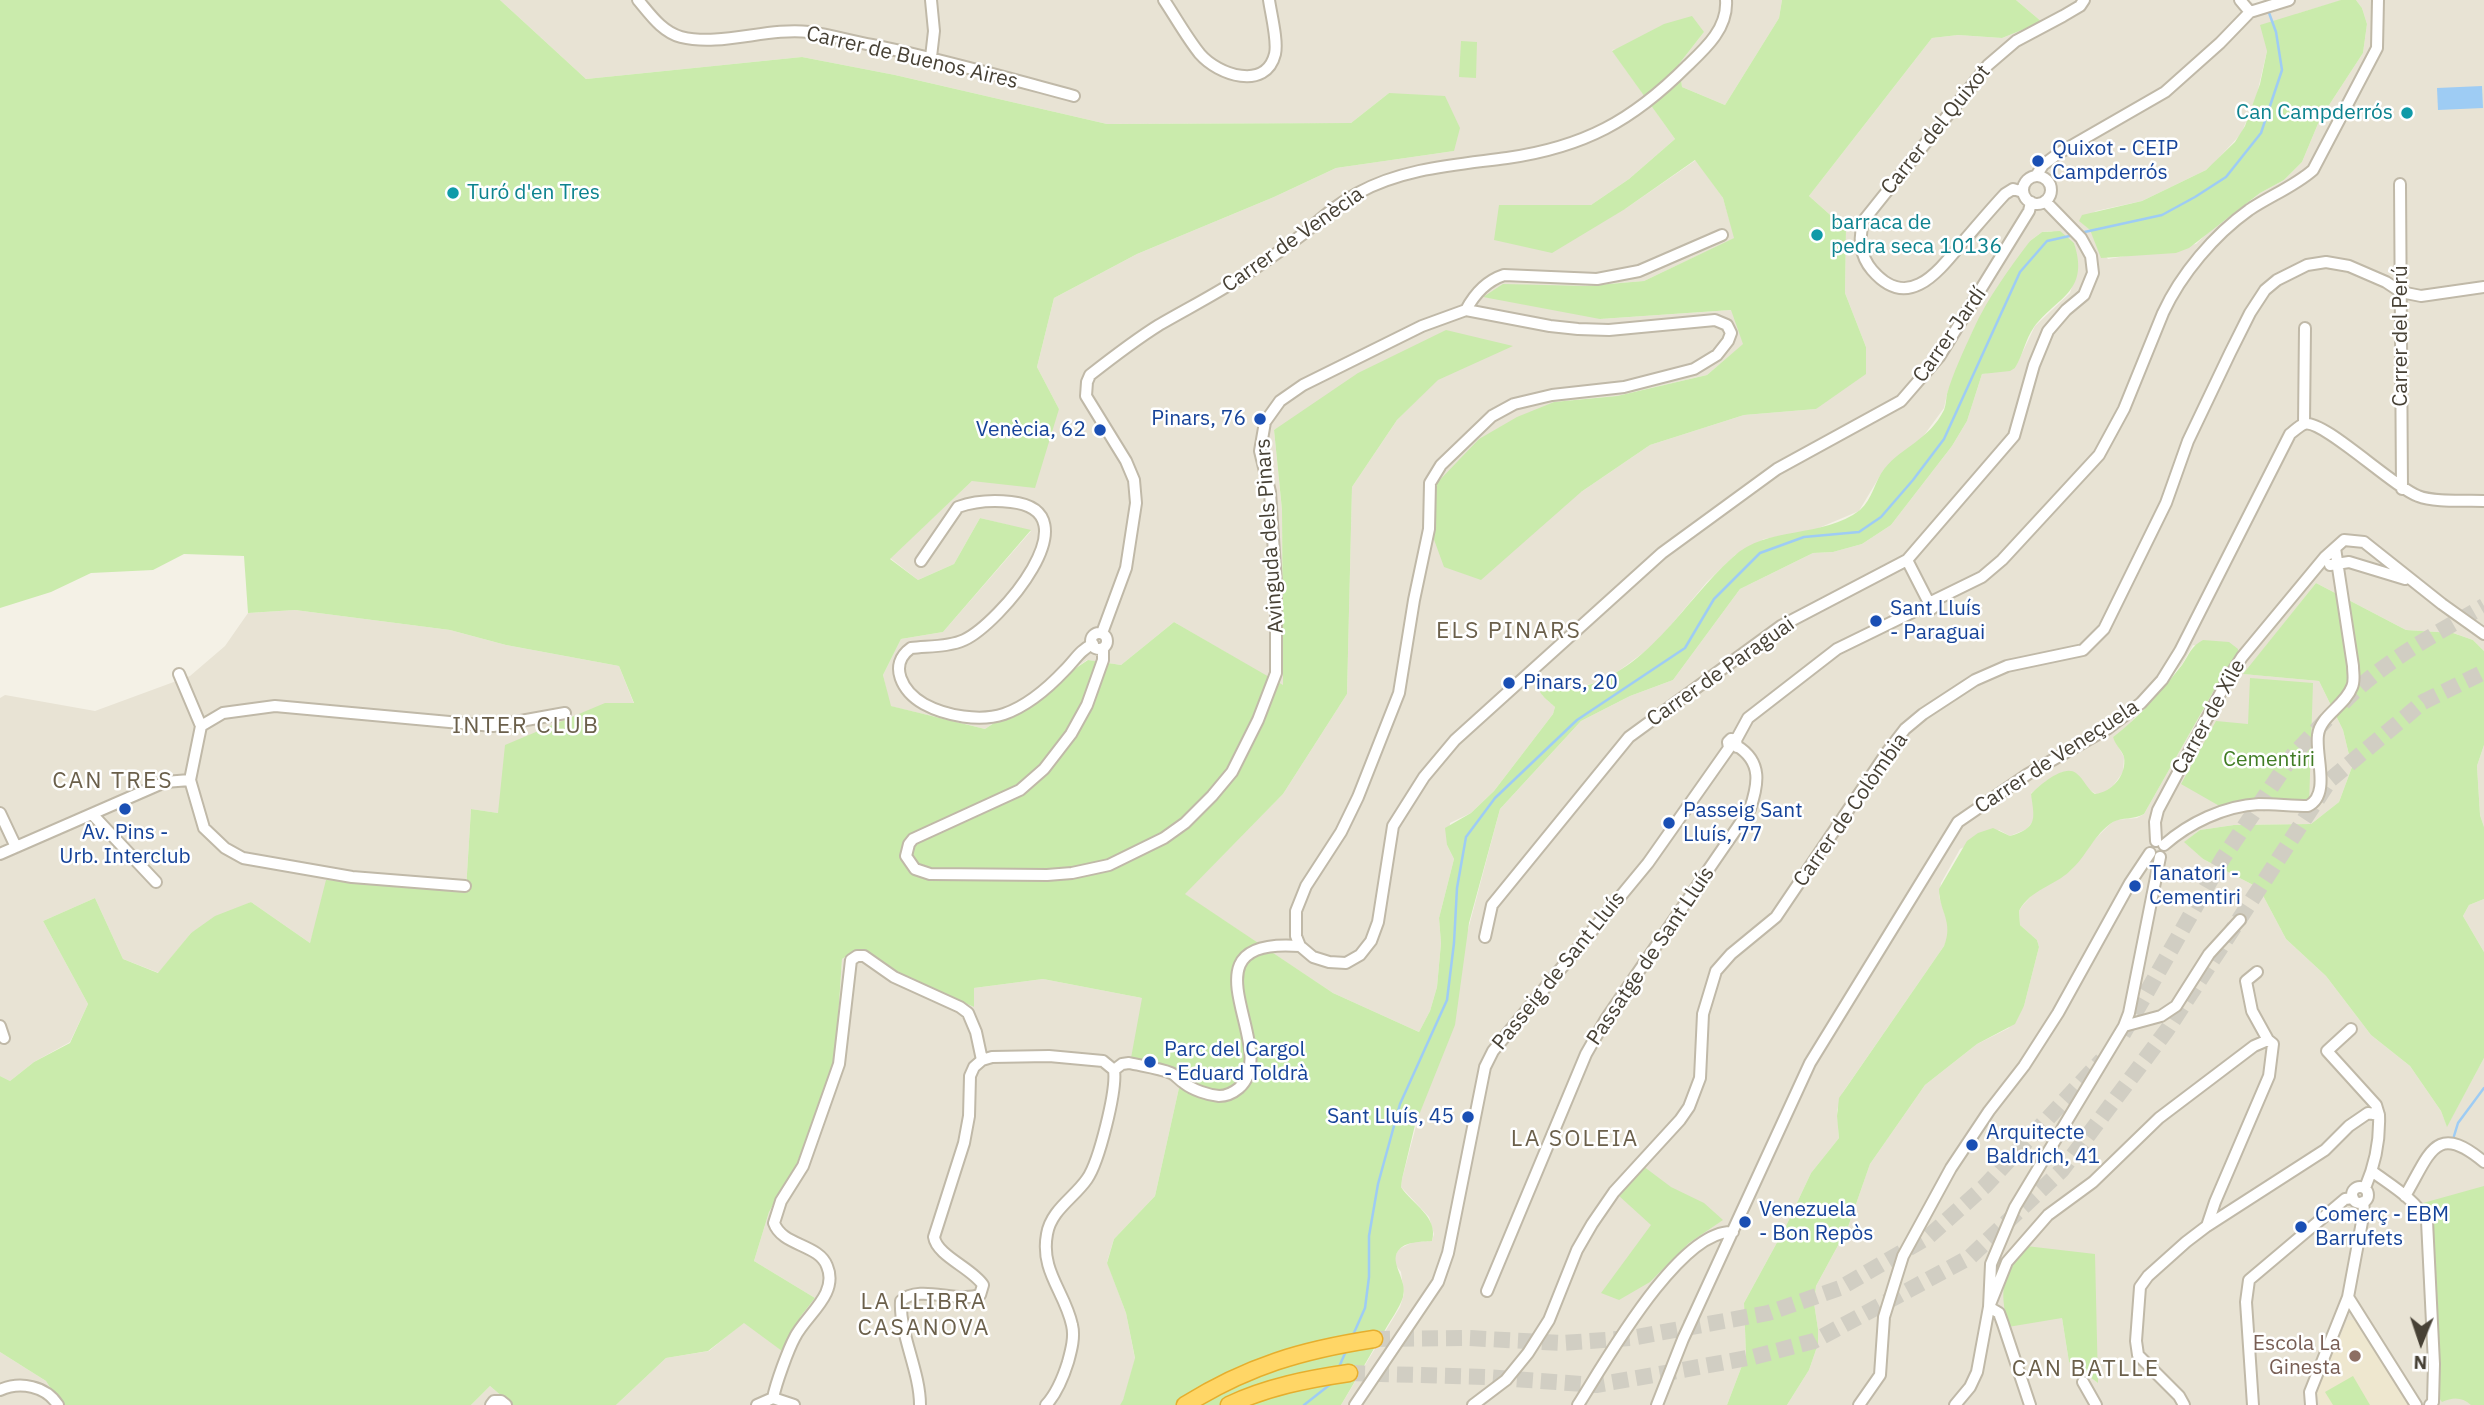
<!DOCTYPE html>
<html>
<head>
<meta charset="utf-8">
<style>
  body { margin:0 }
  #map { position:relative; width:2484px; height:1405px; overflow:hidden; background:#f4f1e6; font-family:"IBM Plex Sans",sans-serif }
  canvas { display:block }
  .north { position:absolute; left:2386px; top:1307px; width:70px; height:70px; -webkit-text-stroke:5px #fff; paint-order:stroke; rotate:182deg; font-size:19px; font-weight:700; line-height:28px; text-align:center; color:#474135 }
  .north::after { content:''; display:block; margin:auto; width:24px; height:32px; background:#474135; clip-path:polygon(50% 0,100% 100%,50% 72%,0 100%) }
</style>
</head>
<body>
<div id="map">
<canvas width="2484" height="1405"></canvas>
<div class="north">N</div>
</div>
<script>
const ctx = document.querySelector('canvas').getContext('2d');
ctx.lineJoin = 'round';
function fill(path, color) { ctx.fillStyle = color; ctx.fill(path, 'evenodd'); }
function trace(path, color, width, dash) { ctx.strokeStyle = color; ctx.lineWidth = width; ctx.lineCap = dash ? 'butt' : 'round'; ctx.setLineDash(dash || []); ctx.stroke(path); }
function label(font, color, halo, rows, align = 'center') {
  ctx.font = font + ' "IBM Plex Sans",sans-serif'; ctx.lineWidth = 5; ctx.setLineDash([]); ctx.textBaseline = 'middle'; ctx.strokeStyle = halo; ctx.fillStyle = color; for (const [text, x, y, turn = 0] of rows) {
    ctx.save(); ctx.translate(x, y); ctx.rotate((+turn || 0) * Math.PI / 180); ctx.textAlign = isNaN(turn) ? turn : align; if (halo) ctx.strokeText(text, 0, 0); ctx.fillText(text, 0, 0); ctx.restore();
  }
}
fill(new Path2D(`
  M500 0H1782L1779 18 1725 105 1682 87 1679 64 1704 32 1612 50 1675 139 1629 179 1591 205H1499L1625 209 1696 160 1723 198 1735 238 1644 281 1585 286 1600 319 1732 310 1744 344 1707 375 1617 396 1554 402 1581 492 1650 445 1744 415 1816 409 1866 347 1845 293 1846 229 1809 196 1932 38 1958 35 2002 38 2042 22 2016 0H2249L2255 5 2264 0H2343L2296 14 2267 51 2256 98 2241 134 2214 163 2206 170 2142 201 2096 211 2080 221 2090 230 2097 244 2108 259 2196 244 2215 226 2234 215 2260 193 2284 180 2302 162 2320 119 2363 53 2367 24 2362 8 2356 0H2484V651L2473 640 2453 633 2406 630 2316 583 2244 674 2319 681 2343 730 2352 767 2339 802 2311 824 2234 825 2200 830 2185 842 2203 859 2259 888 2286 939 2326 976 2371 1035 2410 1066 2441 1111 2447 1126 2484 1058V1405H1787L1809 1370 1818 1344V1329L1814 1303 1816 1286 1848 1227 1870 1164 1925 1085 1977 1044 2009 1028 2024 1006 2039 947 2037 940 2020 925 2019 911 2023 905 2035 892 2070 871 2095 839 2110 824 2116 820 2137 818 2144 814 2221 678 2238 656 2193 645 2182 664 2128 726 2113 737 2124 757 2123 772 2113 786 2102 794H2096L2088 789 2080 778 2062 772 2031 793 2035 809 2033 821 2027 829 2010 836 1999 830 1960 849 1941 883 1939 896 1948 924V938L1944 946 1843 1092 1837 1110 1839 1138 1811 1173 1786 1226 1744 1303 1746 1355 1727 1405H1341L1400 1307 1404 1294 1401 1272 1395 1264V1256L1399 1249 1413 1242 1432 1241 1434 1234 1429 1217 1401 1187 1402 1179 1500 809 1581 721 1630 696 1673 680 1740 589 1813 553 1833 552 1862 544 1891 525 1952 446 1967 421 1982 374 2015 368 2035 326 2070 293 2078 268 2074 243 2052 231 2042 232 2030 241 1974 328 1947 394 1944 408 1922 438 1884 469 1859 511 1814 530 1764 539 1735 555 1707 582 1655 644 1612 676 1595 683 1571 689H1559L1552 684 1545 683 1542 695 1555 707 1553 714 1494 791 1471 813 1450 823 1447 845 1454 859 1439 918 1441 943 1437 987 1430 1011 1419 1032 1333 993 1184 894 1283 794 1347 694 1352 487 1397 420 1438 379 1511 346 1274 430 1282 510 1283 686 1174 622 1121 665 1087 660 985 729 890 706 883 675 901 639 943 632 1031 531 980 518 954 564 918 580 890 558 972 481 1059 409 1037 367 1054 298 1137 254 1274 197 1336 168 1454 151 1389 93 1351 123 1107 124 895 75 802 57 586 79ZM2062 1318 2098 1383 2069 1362Z
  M295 610 450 630 506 645 619 666 634 704 498 813 471 809 466 890 317 921 310 943 251 902 191 933 159 973 123 959 95 898 43 921 88 1004 70 1042 34 1062 10 1081 0 1076V698L5 695 95 711 190 676 225 646 248 613Z
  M2484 745V827L2480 815 2477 766Z
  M2484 899V952L2463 916 2469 905Z
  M857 949 907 978 974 1007V988L1043 979 1142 998 1174 1067 1179 1088 1155 1196 1114 1239 1107 1262 1126 1313 1135 1359 1123 1401 1120 1405H616L666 1358 709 1351 744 1322 782 1350 801 1316 815 1298 754 1261 769 1212 797 1163 835 1064 842 959Z
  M0 1352 46 1381 61 1405H0Z
  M490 1386 512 1405H471Z`), '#e8e3d4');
fill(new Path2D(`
  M2347 1320H2354L2358 1322 2408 1405H2320L2317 1394 2318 1389Z`), '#eee7cf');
fill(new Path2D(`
  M0 0H500L586 79 802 57 895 75 1107 124 1351 123 1389 93 1445 96 1460 128 1454 151 1336 168 1274 197 1137 254 1054 298 1037 367 1059 409 1035 488 972 481 890 559 918 580 954 564 980 518 1031 530 943 632 901 639 883 675 891 706 985 729 1088 660 1121 665 1174 622 1283 685 1282 510 1274 430 1358 373 1446 330 1513 346 1438 380 1397 420 1352 487 1347 694 1283 794 1185 894 1333 993 1419 1032 1430 1011 1437 987 1441 943 1439 918 1454 859 1447 845 1445 828 1471 813 1494 791 1553 714 1555 707C1548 700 1537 694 1538 683 1551 682 1560 691 1573 689 1647 675 1681 604 1733 557 1767 525 1823 539 1860 510 1872 500 1875 481 1884 469 1903 446 1929 440 1944 410 1946 405 1946 399 1947 394 1953 373 1964 350 1973 330 1987 299 2009 269 2030 241L2042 232 2060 231 2074 243C2090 292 2057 297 2034 327 2025 340 2023 355 2015 368L2010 371 1982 374 1967 421 1952 446 1891 525 1862 544 1833 552 1813 553 1740 589 1673 680 1630 696 1581 721 1500 809 1469 923 1455 1025 1415 1125 1402 1179 1401 1187C1412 1204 1439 1217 1432 1241 1421 1242 1405 1241 1398 1251 1389 1263 1408 1280 1403 1297 1399 1309 1391 1319 1385 1330 1370 1355 1356 1380 1341 1405H1120L1123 1400 1135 1358 1126 1313 1107 1263 1114 1239 1155 1196 1179 1088 1174 1067 1131 1058 1142 998 1043 979 974 988V1007L907 978 857 949 842 959 835 1064 797 1163 769 1212 754 1261 815 1298 801 1316 782 1351 744 1323 708 1351 666 1358 616 1405H512L490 1386 471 1405H61L46 1381 0 1352V1076L10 1081 34 1062 70 1043 88 1004 43 921 95 898 123 959 158 973 191 933 215 916 251 902 310 943 326 880 466 890 471 809 498 813 505 745 605 703H634L619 666 506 645 450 630 295 610 248 613 244 556 184 554 153 570 91 573 51 592 0 608Z
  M1782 0H2016L2042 22 2002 38 1958 35 1932 38 1809 196 1846 229 1845 293 1866 347V374L1816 409 1744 415 1650 445 1581 492 1481 580 1444 567 1432 534 1435 485 1479 439 1517 417 1554 402 1617 396 1707 375 1743 344 1731 310 1600 319 1483 297 1503 284 1585 286 1644 281 1734 238 1723 198 1695 160 1625 209 1552 253 1494 240 1499 205H1591L1629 179 1675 139 1612 51 1664 24 1692 16 1704 32 1679 64 1682 87 1725 105 1779 18Z
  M2341 0H2356L2362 8 2367 24 2363 53 2320 119 2302 162 2284 180 2260 193 2189 248 2176 253 2101 258 2090 230 2079 221 2082 215 2142 201 2206 170 2235 142 2245 126 2260 84 2267 51 2260 25Z
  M1461 41 1477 42 1476 78 1459 77Z
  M2316 583 2406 630 2453 633 2473 640 2484 651V745L2477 766 2480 815 2484 827V899L2469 905 2463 916 2484 952V1058L2447 1127 2441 1111 2410 1066 2371 1035 2326 976 2286 939 2259 888 2203 859 2184 842 2200 830 2234 825 2311 824 2339 802 2352 767 2343 730 2319 681 2243 674Z
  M2203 640 2229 642 2238 649V656L2221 678 2144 814C2134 820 2122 817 2113 822 2094 834 2087 856 2070 871 2054 886 2031 889 2019 911L2020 925 2037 940 2039 947 2024 1006 2015 1024 1977 1044 1925 1085 1870 1164 1848 1227 1816 1286 1814 1303 1818 1329V1344L1809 1370 1787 1405H1727L1746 1355 1744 1303 1786 1226 1811 1173 1839 1138 1837 1116 1839 1098 1944 946C1954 922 1939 911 1939 889L1967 841 1978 833 1993 828 2010 836C2039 828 2034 817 2031 794 2040 785 2064 764 2076 773 2084 779 2087 789 2095 794 2112 792 2127 775 2124 757 2122 750 2115 745 2113 737 2139 718 2162 690 2182 665 2189 655 2191 646 2203 640Z
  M2250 678 2313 683 2309 805 2223 808 2181 784 2216 721 2248 724Z
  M1643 1166 1671 1187 1704 1203 1723 1220 1689 1243 1650 1282 1619 1300 1601 1293 1651 1225 1618 1195Z
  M2484 1186V1405H2471C2462 1397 2453 1397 2442 1402L2439 1398 2437 1341 2428 1218 2423 1203Z
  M2026 1246 2095 1254 2098 1383 2069 1362 2062 1318 2008 1327C1999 1285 2002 1281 2026 1246Z
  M2353 1376 2370 1405H2333L2325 1392Z`), '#caebac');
fill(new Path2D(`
  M2482 86 2483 108 2438 110 2437 88Z`), '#9eccf4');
trace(new Path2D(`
  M2080 233 2162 215 2195 197 2226 177 2261 133 2282 70 2276 32 2268 10
  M2454 1136 2458 1123 2484 1088
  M1353 1335 1365 1308 1369 1277V1236L1378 1184 1400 1104 1447 1000 1454 943 1457 888 1466 837 1495 798 1577 720 1685 648 1714 599 1760 553 1804 537 1859 532 1881 517 1913 480 1944 439 2020 272 2047 241 2074 235
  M1339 1367 1346 1351
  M1304 1405 1332 1383`), '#9eccf4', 2.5);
trace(new Path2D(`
  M2343 703C2383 661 2434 635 2484 606
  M2123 1034 2223 858 2293 755 2327 719
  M1374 1339 1468 1338 1563 1343 1631 1338 1768 1313 1840 1288 1928 1237 1985 1186 2102 1060
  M1349 1373 1487 1377 1596 1385 1677 1371 1753 1357 1814 1341 1970 1257 2062 1170 2167 1030 2330 780 2423 702 2484 672`), '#d1cec3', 16, [16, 8]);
const minor = new Path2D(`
  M638 0C650 14 662 32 681 37 721 47 768 27 809 32 830 35 851 41 872 45 940 59 1007 78 1074 96
  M1164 0C1176 18 1187 38 1200 54 1218 75 1266 91 1275 54 1278 41 1271 14 1269 0
  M2240 0 2250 12
  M931 57 934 31 931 0
  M2036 176 2043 165 2059 153 2165 92 2220 43 2250 12 2289 0
  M2023 190a14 14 0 1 1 28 0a14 14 0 1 1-28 0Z
  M2400 184 2402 489
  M2023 192 2013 189 2005 194C1990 210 1976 227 1962 243 1938 272 1908 312 1872 270 1860 256 1858 237 1864 220L1988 65 2016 41 2063 16 2080 6 2084 0
  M1466 310C1475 293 1486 281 1504 275L1597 279 1639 271 1722 235
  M2304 424 2305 328
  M1907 560 1927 599 1934 602V607L1930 610 1923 607
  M921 561 958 507C975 501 993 500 1011 502 1096 511 999 624 964 640 949 647 927 646 911 648 887 665 903 692 924 704 946 716 980 722 1004 714 1027 706 1049 687 1065 670 1075 660 1080 650 1093 644
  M2330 565 2349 562 2405 579
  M1933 601 1982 577 2002 560 2099 455 2124 409 2163 313C2181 274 2214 235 2249 210 2270 196 2295 186 2313 170L2377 48 2378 0
  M1102 633 1126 568 1136 503 1134 480 1126 461 1086 396 1087 382 1090 375C1113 357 1135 340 1159 325 1190 307 1222 291 1251 271 1269 259 1286 247 1303 234 1321 219 1337 204 1358 193 1404 168 1455 165 1507 158 1584 147 1632 121 1687 66 1706 48 1728 28 1726 0
  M1091 641a8 8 0 1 1 16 0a8 8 0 1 1-16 0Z
  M1103 648V660L1087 705 1071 734 1044 769 1020 790 913 839 909 844 906 856 915 869 930 874 1047 875 1072 873 1109 865 1164 838 1185 823 1212 796 1232 772 1258 720 1276 673V583L1270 492 1260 451 1265 422 1280 401 1303 385 1422 326 1466 310 1550 326 1578 329 1609 330 1715 320 1727 325 1731 333 1728 341 1717 355 1694 369 1624 387 1552 395 1514 404 1492 416 1441 465 1430 483 1429 529 1414 600 1399 693 1358 797 1341 832 1306 886 1296 911V936L1300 946 1313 957 1329 962 1346 963 1360 955 1371 941 1378 922 1393 826 1424 777 1455 740 1662 553 1777 469 1901 401 1939 357 2029 211 2031 202
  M179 674 201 726
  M1737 747 1736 740 1748 718 1837 649 1923 607
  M0 813 16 847
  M92 814 156 882
  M2156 841 2155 822 2158 810 2228 679 2242 657 2325 557 2344 540 2364 542 2442 604 2484 634
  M2164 845C2189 823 2224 806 2259 804 2275 804 2292 806 2308 806 2331 795 2315 756 2318 735 2320 716 2345 706 2352 687 2355 681 2353 673 2353 666L2335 548
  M0 854 165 782 190 780
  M465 886 352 877 243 858 225 848 204 828 190 780 201 726 223 713 275 706 493 726 565 713
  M1485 937 1492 905 1629 737 1781 626 1907 560 2014 436 2034 365 2048 331 2066 310 2084 295 2093 273 2091 256 2081 238 2045 201
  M2257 972 2246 981 2252 1011 2268 1040
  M0 1026 4 1038
  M2124 1026 2161 1016 2176 1006 2209 954 2240 920
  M2351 1029 2327 1051 2376 1105 2379 1115
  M1114 1070 1122 1064 1129 1063C1142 1066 1159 1068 1171 1073 1176 1075 1179 1080 1184 1083 1193 1090 1208 1095 1219 1096 1227 1096 1233 1093 1239 1088 1284 1049 1174 936 1300 946
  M2373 1172C2392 1186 2415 1199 2427 1221L2434 1364 2433 1402 2430 1405
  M2352 1195a8 8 0 1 1 16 0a8 8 0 1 1-16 0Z
  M2405 1196C2430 1154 2435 1121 2484 1162
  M2207 1226 2325 1150 2349 1126 2368 1113 2379 1115C2380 1140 2375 1165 2365 1188
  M1487 1291 1586 1054 1606 1019 1750 809C1758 785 1763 762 1737 746
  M2348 1297 2416 1405
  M1989 1307 2007 1262 2048 1215 2093 1182 2159 1118 2254 1046 2268 1040 2273 1044 2269 1076 2215 1202 2207 1226 2186 1242 2148 1276 2140 1287 2136 1341 2138 1355 2179 1396 2184 1405
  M1989 1307 1999 1313 2003 1324 2030 1405
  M2083 1382 2096 1405
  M0 1390C20 1381 46 1386 58 1405
  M773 1398C776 1383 788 1350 795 1337 806 1315 839 1294 827 1266 819 1244 782 1246 774 1223L781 1201 803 1166 839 1064 851 960 857 956H864L894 977 960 1007 968 1013 976 1032 982 1060
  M491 1405 494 1401H501L506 1405
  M757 1405 773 1398 794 1405
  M920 1405C920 1371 899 1333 901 1301 919 1284 956 1303 980 1295L983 1285C972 1268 937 1256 934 1237L964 1143 969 1116 970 1076 974 1067 982 1060 992 1057 1049 1056 1103 1061 1114 1070C1117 1090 1099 1162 1087 1179 1074 1198 1051 1210 1047 1234 1040 1271 1065 1292 1072 1325 1075 1337 1071 1351 1068 1362 1063 1378 1057 1393 1046 1405
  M1355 1405 1438 1282 1448 1253 1485 1067 1493 1051 1648 863 1729 748 1728 742 1731 739 1736 740
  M1473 1405 1506 1380 1528 1353 1549 1320 1577 1250 1592 1224 1614 1192 1680 1120 1689 1107 1700 1078 1703 1014 1716 971 1731 954 1776 917 1888 751 1905 729 1923 714 1975 680 2007 666 2083 650 2104 629 2166 503 2188 441 2230 353 2250 313 2265 290 2277 280 2307 265 2326 262 2349 266 2386 282 2401 292 2421 296 2484 287
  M1578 1405C1604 1364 1680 1228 1733 1232
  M1657 1405 1683 1339 1810 1063 1958 822 2028 774 2107 729 2141 703 2162 680 2180 651 2290 434C2294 431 2299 426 2304 424 2322 418 2393 487 2418 496 2435 503 2466 500 2484 501
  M1859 1405 1880 1375 1884 1317 1903 1256 1951 1168 1989 1111 2024 1066 2058 1013 2130 883 2150 853
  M1955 1405 1970 1387 1977 1372 1989 1307 1991 1264 2015 1207 2124 1026 2129 1013 2160 857
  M2253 1405 2246 1302 2249 1280 2345 1199 2353 1198
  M2311 1405 2310 1392 2348 1297 2364 1211 2363 1202`);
const highway = new Path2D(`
  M1185 1405C1248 1366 1302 1350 1374 1339
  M1229 1405C1267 1387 1308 1379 1349 1373`);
trace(minor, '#c0b9a8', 14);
trace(highway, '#e6ae2d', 19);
trace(minor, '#fff', 10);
trace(highway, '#ffd666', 16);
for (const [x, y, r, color] of [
  [2407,113,7,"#0f9aa8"],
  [2038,161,7,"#1a4fb4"],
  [453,193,7,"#0f9aa8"],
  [1817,235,7,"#0f9aa8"],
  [1260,419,7,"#1a4fb4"],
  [1100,430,7,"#1a4fb4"],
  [1876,621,7,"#1a4fb4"],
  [1509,683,7,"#1a4fb4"],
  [125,809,7,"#1a4fb4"],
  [1669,823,7,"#1a4fb4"],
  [2135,886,7,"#1a4fb4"],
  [1150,1062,7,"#1a4fb4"],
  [1468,1117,7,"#1a4fb4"],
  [1972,1145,7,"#1a4fb4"],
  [1745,1222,7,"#1a4fb4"],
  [2301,1227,7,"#1a4fb4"],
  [2355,1356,7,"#8d6e63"]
]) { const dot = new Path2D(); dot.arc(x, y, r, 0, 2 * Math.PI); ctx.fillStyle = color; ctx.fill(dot); trace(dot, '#fff', 2.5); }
label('21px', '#474135', '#fff', [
  ["Carrer de Buenos Aires",912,58,13],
  ["Carrer del Quixot",1936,130,-51],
  ["Carrer de Venècia",1293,240,-35],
  ["Carrer Jardí",1950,335,-55],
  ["Carrer del Perú",2401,336,-90],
  ["Avinguda dels Pinars",1270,536,-94],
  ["Carrer de Paraguai",1721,672,-35],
  ["Carrer de Xile",2209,717,-61],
  ["Carrer de Veneçuela",2057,757,-33],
  ["Carrer de Colòmbia",1851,810,-55],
  ["Passatge de Sant Lluís",1651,956,-56],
  ["Passeig de Sant Lluís",1559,971,-51]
]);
label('21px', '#0d838f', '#fff', [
  ["Can Campderrós",2393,113,"right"],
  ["Turó d'en Tres",467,193],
  ["barraca de",1831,223],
  ["pedra seca 10136",1831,247]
], 'left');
label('21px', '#164399', '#fff', [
  ["Quixot - CEIP",2052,149],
  ["Campderrós",2052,173],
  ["Pinars, 76",1246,419,"right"],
  ["Venècia, 62",1086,430,"right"],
  ["Sant Lluís",1890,609],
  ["- Paraguai",1890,633],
  ["Pinars, 20",1523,683],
  ["Passeig Sant",1683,811],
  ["Lluís, 77",1683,835],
  ["Av. Pins -",125,833,"center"],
  ["Urb. Interclub",125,857,"center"],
  ["Tanatori -",2149,874],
  ["Cementiri",2149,898],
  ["Parc del Cargol",1164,1050],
  ["- Eduard Toldrà",1164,1074],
  ["Sant Lluís, 45",1454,1117,"right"],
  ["Arquitecte",1986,1133],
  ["Baldrich, 41",1986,1157],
  ["Venezuela",1759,1210],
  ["- Bon Repòs",1759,1234],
  ["Comerç - EBM",2315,1215],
  ["Barrufets",2315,1239]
], 'left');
label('21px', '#407c24', '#fff', [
  ["Cementiri",2269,760]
]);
label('21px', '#785e54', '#fff', [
  ["Escola La",2341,1344],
  ["Ginesta",2341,1368]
], 'right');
ctx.letterSpacing = '2px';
label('23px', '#6b604b', '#fff', [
  ["ELS PINARS",1509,631],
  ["INTER CLUB",526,726],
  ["CAN TRES",113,781],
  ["LA SOLEIA",1575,1139],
  ["LA LLIBRA",924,1302],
  ["CASANOVA",924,1328],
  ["CAN BATLLE",2086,1369]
]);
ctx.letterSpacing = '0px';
</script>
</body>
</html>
